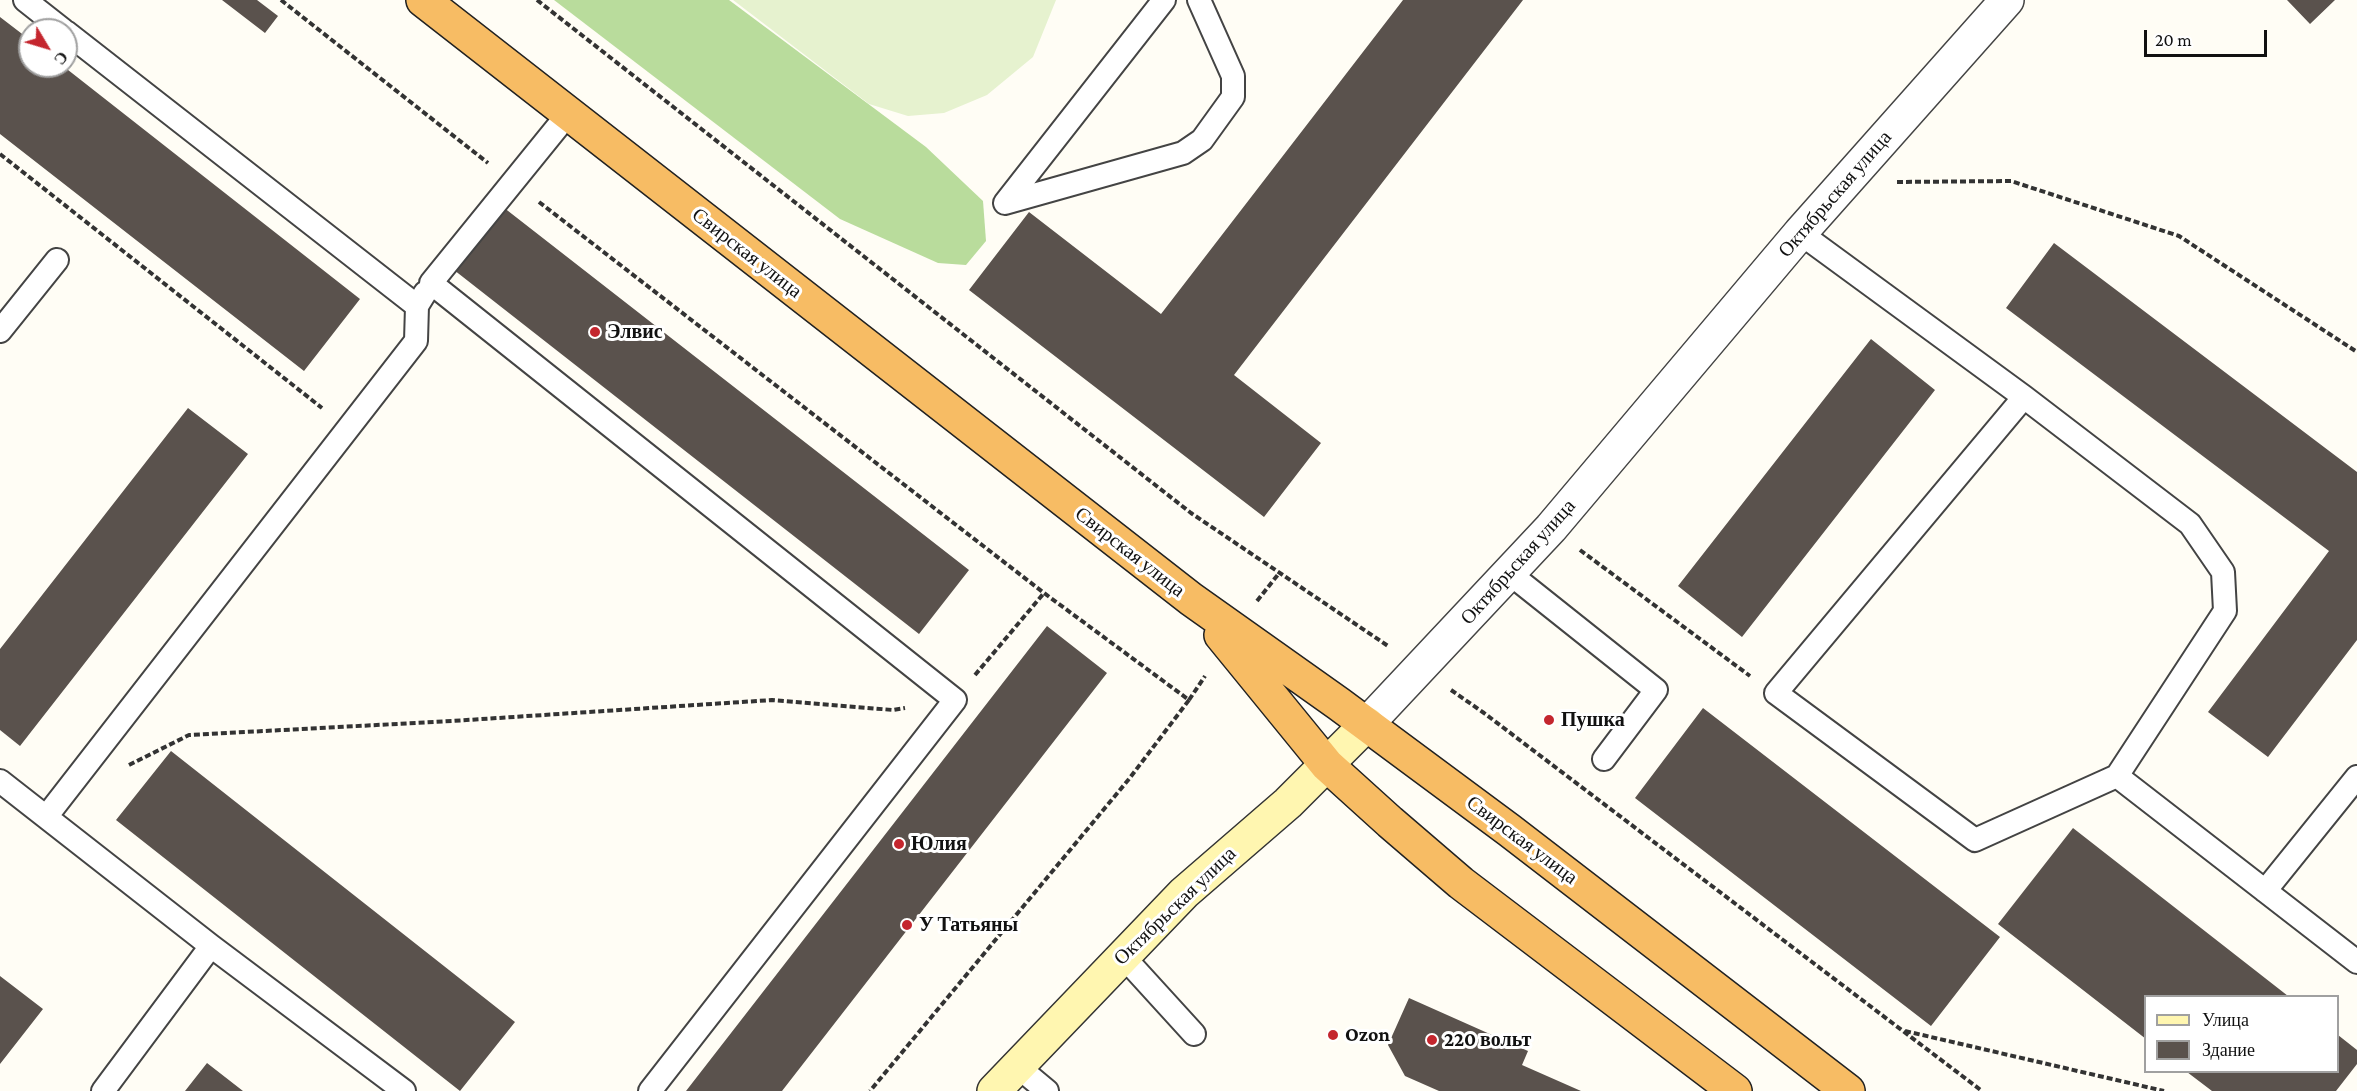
<!DOCTYPE html>
<html>
<head>
<meta charset="utf-8">
<style>
  body { margin:0 }
  #map { position:relative; width:2357px; height:1091px; overflow:hidden; background:#fffdf5; font-family:"Crimson Pro",serif }
  canvas { display:block }
  .legend { position:absolute; left:2144px; top:995px; width:195px; height:78px; box-sizing:border-box; background:#fff; border:2px solid #a0a0a0; margin:0; padding:8px 10px; list-style:none; font-size:18px; color:#111 }
  .legend li { display:flex; align-items:center; gap:12px; height:30px }
  .legend b { width:30px; border:2px solid #a0a0a0 }
  .north { position:absolute; left:18px; top:18px; width:60px; height:60px; box-sizing:border-box; background:#fff; border:2px solid #a0a0a0; border-radius:50%; rotate:128deg; font-size:16px; font-weight:700; line-height:24px; text-align:center; color:#111 }
  .north::after { content:''; display:block; margin:auto; width:21px; height:27px; background:#c4262e; clip-path:polygon(50% 0,100% 100%,50% 72%,0 100%) }
  .scale { position:absolute; left:2144px; top:30px; width:123px; height:27px; box-sizing:border-box; border:3px solid #111; border-top:0; padding-left:8px; font-size:18px; line-height:21px; white-space:nowrap; color:#111; -webkit-text-stroke:4px #fff; paint-order:stroke }
</style>
</head>
<body>
<div id="map">
<canvas width="2357" height="1091"></canvas>
<ul class="legend">
<li><b style="height:8px;background:#fff6b0"></b>Улица</li>
<li><b style="height:16px;background:#5a524d"></b>Здание</li>
</ul>
<div class="north">С</div>
<div class="scale">20 m</div>
</div>
<script>
const ctx = document.querySelector('canvas').getContext('2d');
ctx.lineJoin = 'round';
function fill(path, color) { ctx.fillStyle = color; ctx.fill(path, 'evenodd'); }
function trace(path, color, width, dash) { ctx.strokeStyle = color; ctx.lineWidth = width; ctx.lineCap = dash ? 'butt' : 'round'; ctx.setLineDash(dash || []); ctx.stroke(path); }
function label(font, color, halo, rows, align = 'center') {
  ctx.font = font + ' "Crimson Pro",serif'; ctx.lineWidth = 6; ctx.setLineDash([]); ctx.textBaseline = 'middle'; ctx.strokeStyle = halo; ctx.fillStyle = color; for (const [text, x, y, turn = 0] of rows) {
    ctx.save(); ctx.translate(x, y); ctx.rotate((+turn || 0) * Math.PI / 180); ctx.textAlign = isNaN(turn) ? turn : align; if (halo) ctx.strokeText(text, 0, 0); ctx.fillText(text, 0, 0); ctx.restore();
  }
}
fill(new Path2D(`
  M554 0H729L926 147 983 201 986 241 966 265 938 263 840 219Z`), '#b9dc9c');
fill(new Path2D(`
  M733 0H1056L1033 57 987 95 944 113 908 116 869 104Z`), '#e6f2cf');
fill(new Path2D(`
  M222 0H257L278 16 265 33Z
  M1403 0H1523L1234 375 1321 443 1264 517 969 290 1029 212 1161 314Z
  M2287 0H2335L2310 24Z
  M0 17 30 40V66H63L360 299 304 371 0 134Z
  M503 207 969 570 919 634 454 270Z
  M2054 243 2357 472V640L2268 757 2208 712 2329 551 2006 308Z
  M1871 339 1935 390 1742 637 1678 586Z
  M188 408 248 454 20 746 0 730V649Z
  M1047 626 1107 673 782 1091H686Z
  M1703 708 2000 937 1931 1026 1635 798Z
  M171 751 515 1022 460 1091 116 820Z
  M2073 828 2288 996H2146V1039L1998 924Z
  M0 976 43 1009 0 1064Z
  M1409 998 1528 1051 1522 1065 1581 1091H1439L1405 1076 1388 1045Z
  M2338 1035 2357 1050V1064L2336 1091H2212L2187 1072H2338Z
  M207 1063 243 1091H185Z`), '#5a524d');
const service = new Path2D(`
  M25 0 63 30
  M1164 0 1005 203 1183 153 1202 140 1233 97V76L1199 0
  M66 32 417 306 425 293
  M568 114 431 283 955 700 650 1091
  M1800 233 2024 397 2190 524 2223 572 2225 611 2117 776 2357 962
  M0 331 57 260
  M2024 397 1776 693 1975 840 2117 776
  M1509 573 1656 690 1604 759
  M0 781 211 946 404 1091
  M46 817 416 341 417 306
  M2265 891 2357 777
  M1122 955 1194 1034
  M1017 1066 1047 1091
  M103 1091 211 946`);
const minor = new Path2D(`
  M1367 724 1551 528 1800 233 2007 0`);
const secondary = new Path2D(`
  M994 1091 1184 893 1288 803 1367 724`);
const trunk = new Path2D(`
  M423 0 1191 599 1339 704 1509 830 1848 1091
  M1221 635 1327 765 1390 822 1461 883 1735 1091`);
trace(service, '#444', 26);
trace(minor, '#444', 36);
trace(secondary, '#333', 36);
trace(trunk, '#222', 36);
trace(new Path2D(`
  M281 0 488 163
  M537 0 1191 513 1388 646
  M0 154 322 408
  M1897 182 2011 181 2179 236 2357 352
  M539 202 1044 593 1189 700 1129 779 870 1091
  M1580 550 1750 676
  M1257 601 1280 572
  M975 675 1044 593
  M1451 690 1484 713 1982 1091
  M1189 700 1205 676
  M129 765 189 735 452 721 772 700 893 710 905 708
  M1905 1031 2164 1091`), '#333', 4, [6, 3]);
trace(service, '#fff', 22);
trace(minor, '#fff', 33);
trace(secondary, '#fff6b0', 33);
trace(trunk, '#f7bc64', 33);
for (const [x, y, r, color] of [
  [595,332,6,"#c4262e"],
  [1549,720,6,"#c4262e"],
  [899,844,6,"#c4262e"],
  [907,925,6,"#c4262e"],
  [1333,1035,6,"#c4262e"],
  [1432,1040,6,"#c4262e"]
]) { const dot = new Path2D(); dot.arc(x, y, r, 0, 2 * Math.PI); ctx.fillStyle = color; ctx.fill(dot); trace(dot, '#fff', 2); }
label('20px', '#111', '#fff', [
  ["Октябрьская улица",1835,194,-49],
  ["Свирская улица",747,253,38],
  ["Свирская улица",1130,552,38],
  ["Октябрьская улица",1518,562,-48],
  ["Свирская улица",1522,840,37],
  ["Октябрьская улица",1175,906,-44]
]);
label('bold 20px', '#111', '#fff', [
  ["Элвис",607,332],
  ["Пушка",1561,720],
  ["Юлия",911,844],
  ["У Татьяны",919,925],
  ["Ozon",1345,1035],
  ["220 вольт",1444,1040]
], 'left');
</script>
</body>
</html>
